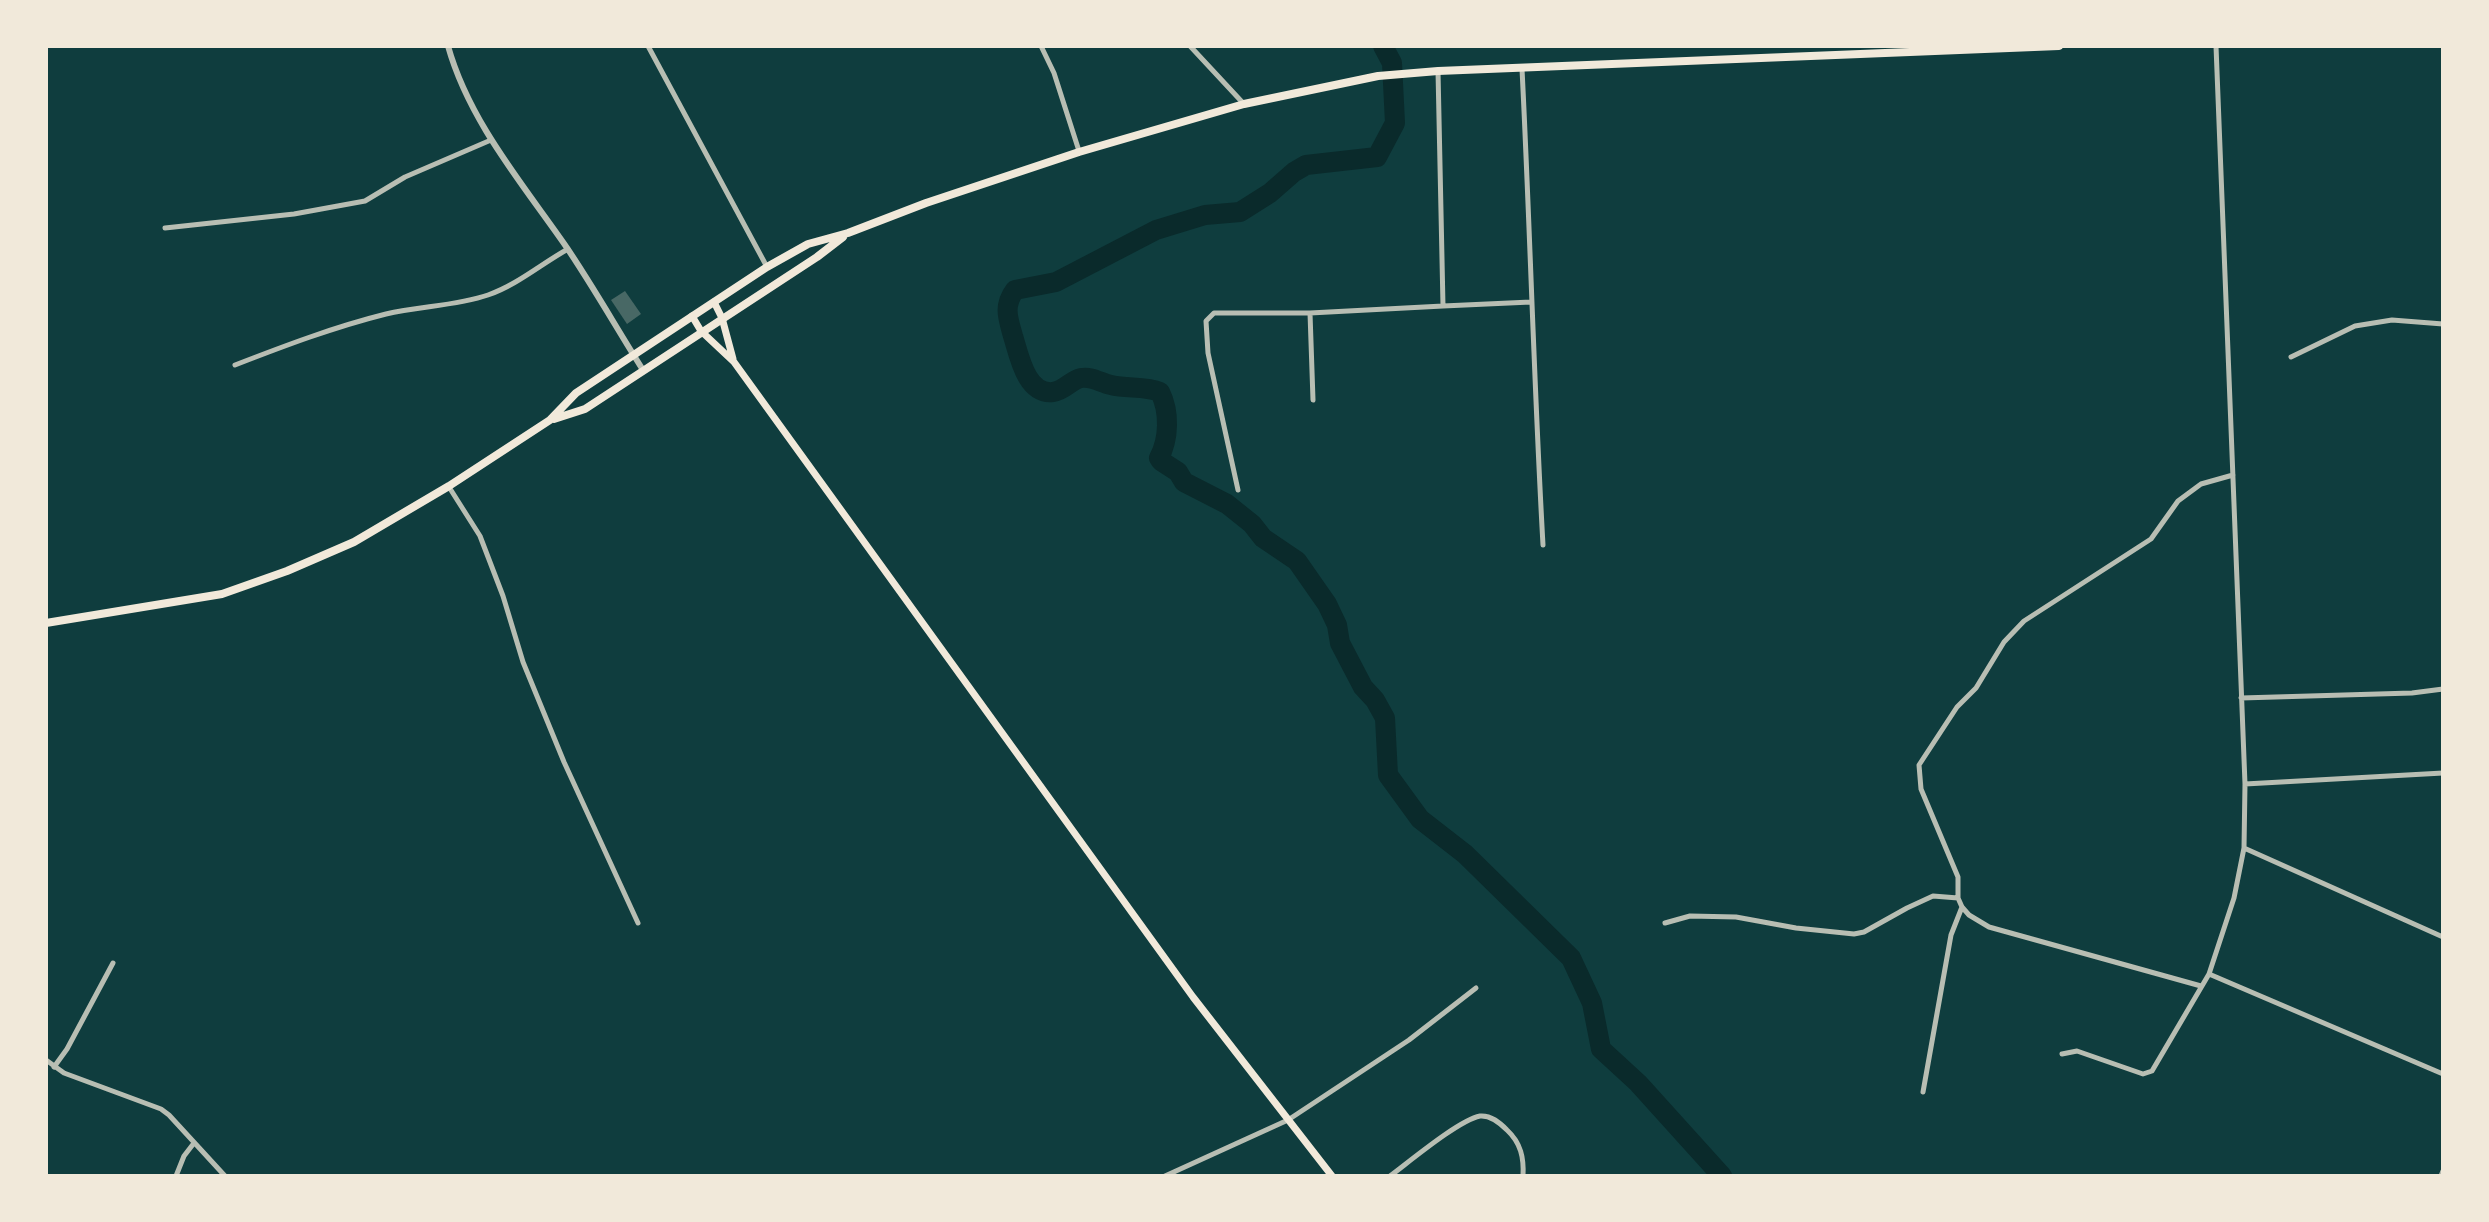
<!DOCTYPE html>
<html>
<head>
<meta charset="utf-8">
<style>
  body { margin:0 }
  #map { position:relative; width:2489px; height:1222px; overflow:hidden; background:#0f3d3e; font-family:"DM Sans",sans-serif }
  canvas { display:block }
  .frame { position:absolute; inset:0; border:48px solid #f1e9da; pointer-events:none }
</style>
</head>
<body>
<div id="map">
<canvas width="2489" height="1222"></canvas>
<div class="frame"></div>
</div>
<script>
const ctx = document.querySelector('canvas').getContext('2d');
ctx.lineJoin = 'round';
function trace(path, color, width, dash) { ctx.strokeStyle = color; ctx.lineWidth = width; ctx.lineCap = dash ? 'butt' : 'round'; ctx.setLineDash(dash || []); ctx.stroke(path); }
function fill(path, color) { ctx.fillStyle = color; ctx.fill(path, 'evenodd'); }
trace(new Path2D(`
  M1383 46 1392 63 1395 123 1377 157 1306 165 1294 172 1270 193 1240 212 1205 215 1156 230 1056 282 1015 290C1003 306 1008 318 1013 336 1019 355 1026 395 1053 392 1064 391 1071 380 1081 378 1092 376 1101 383 1111 385 1127 389 1145 386 1160 392 1170 412 1169 439 1159 458L1161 461 1178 472 1184 482 1227 504 1252 524 1263 538 1297 561 1327 604 1337 625 1340 643 1363 687 1375 700 1385 718 1388 775 1420 819 1465 854 1571 958 1592 1003 1601 1049 1638 1083 1722 1176`), '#0a2a2b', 20);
fill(new Path2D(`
  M625 291 641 314 627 324 611 300Z`), '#486865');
trace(new Path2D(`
  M648 46 767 267
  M1041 46 1054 73 1079 151
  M1190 46 1243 103
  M2216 46 2245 784 2244 848 2443 937
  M1522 69C1530 227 1534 386 1543 545
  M165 228 294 214 365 201 405 177 491 140
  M1443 306 1531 302
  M1310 313 1313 400
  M2291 357 2355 326 2392 320 2443 324
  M235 365C284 346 334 327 386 314 419 306 456 306 488 295 517 285 541 264 568 249
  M449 487 480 536 503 596 523 662 564 762 638 923
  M1238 490 1208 353 1206 321 1214 313H1310L1443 306 1438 71
  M2241 698 2412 693 2443 689
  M2245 784 2443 773
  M1665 923 1690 916 1736 917 1796 928 1854 934 1864 932 1907 908 1933 896 1958 898
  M2209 974 2443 1074
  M2201 986 1989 927 1969 915 1962 907 1958 898V877L1921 789 1919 765 1957 707 1976 688 2004 642 2024 621 2151 539 2178 501 2201 484 2233 475
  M2062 1054 2077 1051 2143 1074 2152 1071 2209 974 2234 898 2244 848
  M46 1060 64 1073 161 1109 169 1115 225 1176
  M54 1067 67 1049 113 963
  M1923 1092 1951 935 1962 907
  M176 1176 184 1156 194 1143
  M1165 1176 1288 1120 1409 1040 1476 988
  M1390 1176C1409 1162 1459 1120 1480 1116 1491 1115 1500 1123 1507 1130 1521 1143 1524 1158 1523 1176
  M2441 1176 2443 1171`), '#b8beb3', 5);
trace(new Path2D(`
  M448 46C469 121 522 183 565 245 593 286 617 329 643 370`), '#b8beb3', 6);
trace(new Path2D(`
  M714 302 722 318 733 359
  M692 316 701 331 734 362 1193 997 1332 1176`), '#f1e9da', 7);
trace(new Path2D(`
  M554 419 585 409 817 257 843 237
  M46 623 222 594 287 571 354 542 449 486 550 420 576 393 767 267 808 244 848 233 926 203 1079 152 1244 104 1378 76 1438 71 2059 46`), '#f1e9da', 8);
</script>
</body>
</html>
